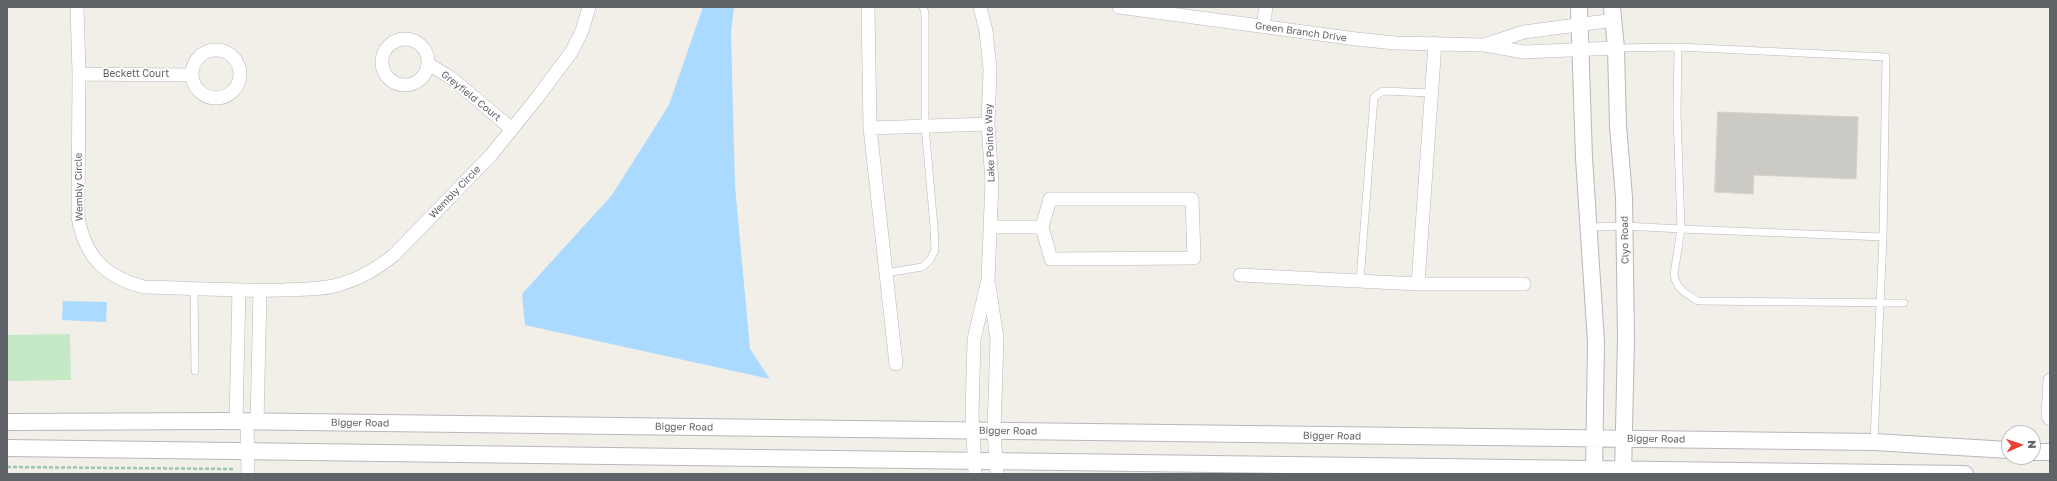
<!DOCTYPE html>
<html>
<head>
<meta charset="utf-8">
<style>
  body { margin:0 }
  #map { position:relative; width:2057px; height:481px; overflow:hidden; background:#f1efe8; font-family:"Golos Text",sans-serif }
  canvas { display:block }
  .frame { position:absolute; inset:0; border:8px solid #5f6368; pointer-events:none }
  .north { position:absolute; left:2001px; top:425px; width:40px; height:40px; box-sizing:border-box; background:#fff; border:1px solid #bfc1c3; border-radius:50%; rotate:87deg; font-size:11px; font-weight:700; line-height:16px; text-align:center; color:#5f6368 }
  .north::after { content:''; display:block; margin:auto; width:14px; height:18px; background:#ea4335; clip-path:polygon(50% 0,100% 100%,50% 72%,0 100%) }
</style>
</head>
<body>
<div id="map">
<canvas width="2057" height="481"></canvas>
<div class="frame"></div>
<div class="north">N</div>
</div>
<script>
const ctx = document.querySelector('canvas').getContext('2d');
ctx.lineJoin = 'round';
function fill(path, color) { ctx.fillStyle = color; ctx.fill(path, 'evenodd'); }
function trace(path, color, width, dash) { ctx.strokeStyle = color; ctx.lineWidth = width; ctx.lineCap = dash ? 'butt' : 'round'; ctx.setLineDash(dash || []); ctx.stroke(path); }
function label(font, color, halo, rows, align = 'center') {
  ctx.font = font + ' "Golos Text",sans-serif'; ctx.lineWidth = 3.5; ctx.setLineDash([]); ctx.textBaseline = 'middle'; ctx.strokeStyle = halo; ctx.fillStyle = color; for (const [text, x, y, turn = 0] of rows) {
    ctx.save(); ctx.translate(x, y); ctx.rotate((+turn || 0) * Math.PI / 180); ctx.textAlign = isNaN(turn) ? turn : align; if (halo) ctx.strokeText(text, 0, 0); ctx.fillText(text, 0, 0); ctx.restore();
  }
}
fill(new Path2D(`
  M70 334 71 380 7 381V335Z`), '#c5e8c5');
fill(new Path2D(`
  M703 7H734L731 33 735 186 750 349 770 379 525 325 522 294 612 195 669 105Z
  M63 301 107 302 106 322 62 320Z`), '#aadaff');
const building = new Path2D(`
  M1718 112 1858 117 1856 179 1754 175 1753 194 1715 192Z`);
fill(building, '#cccac5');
trace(building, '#d6d1c6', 1);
const service = new Path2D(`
  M1616 48 1678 47 1677 114 1681 229 1883 237 1886 57 1678 47
  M1588 227 1625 226 1681 229 1674 274C1676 289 1686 294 1698 301L1904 303
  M886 273 922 267 930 260 935 250 934 227 925 126V13L923 7
  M1360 281 1374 97 1383 91 1431 93
  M194 288 195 371
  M1874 442 1883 237`);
const minor = new Path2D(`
  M77 7 79 74 78 217C85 257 105 277 144 287 191 288 237 291 284 290 303 289 323 290 341 284 362 278 378 268 394 255L491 155 537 98 572 51 582 31 589 7
  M868 7 870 128 896 364
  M1119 7 1356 39 1395 43 1485 45 1524 52 1616 48
  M1263 26 1266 7
  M382 62a23 23 0 1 1 46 0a23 23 0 1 1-46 0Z
  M1487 44 1524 32 1614 20
  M192 74a24 24 0 1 1 48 0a24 24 0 1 1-48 0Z
  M428 64 450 77 512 129
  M79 74 192 75
  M870 128 988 124
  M991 227H1042L1050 199H1192L1194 258 1051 259 1042 227
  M1240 275 1418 284H1524
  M1418 284 1435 43
  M989 286 997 338 994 431 997 474
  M2050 380 2048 416 2050 419
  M236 422 239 290
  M247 422 248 474
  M257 422 260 291
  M975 474 972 414 974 339 988 280 992 182 988 124 990 69 986 31 980 7`);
const tertiary = new Path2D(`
  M1579 7 1584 158 1596 342 1594 474
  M1612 7 1616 48 1618 126 1624 197 1626 339 1623 474
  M7 422 224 421 1642 439 1874 442 2009 450
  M7 448 1965 474
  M2033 452H2050`);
trace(service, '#b5b8bc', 8);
trace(minor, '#b5b8bc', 14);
trace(tertiary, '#b5b8bc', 18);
trace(new Path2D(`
  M7 467 234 469`), '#9cc7a9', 2.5, [4, 2]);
trace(service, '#fff', 7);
trace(minor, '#fff', 13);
trace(tertiary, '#fff', 16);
label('10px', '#5f6368', '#fff', [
  ["Green Branch Drive",1301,32,8],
  ["Beckett Court",136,74],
  ["Greyfield Court",471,96,39],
  ["Lake Pointe Way",990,143,-92],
  ["Wembly Circle",79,187,-91],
  ["Wembly Circle",455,192,-46],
  ["Clyo Road",1625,240,-91],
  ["Bigger Road",360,423,1],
  ["Bigger Road",684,427,1],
  ["Bigger Road",1008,431,1],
  ["Bigger Road",1332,436,1],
  ["Bigger Road",1656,439,1]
]);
</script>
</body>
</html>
